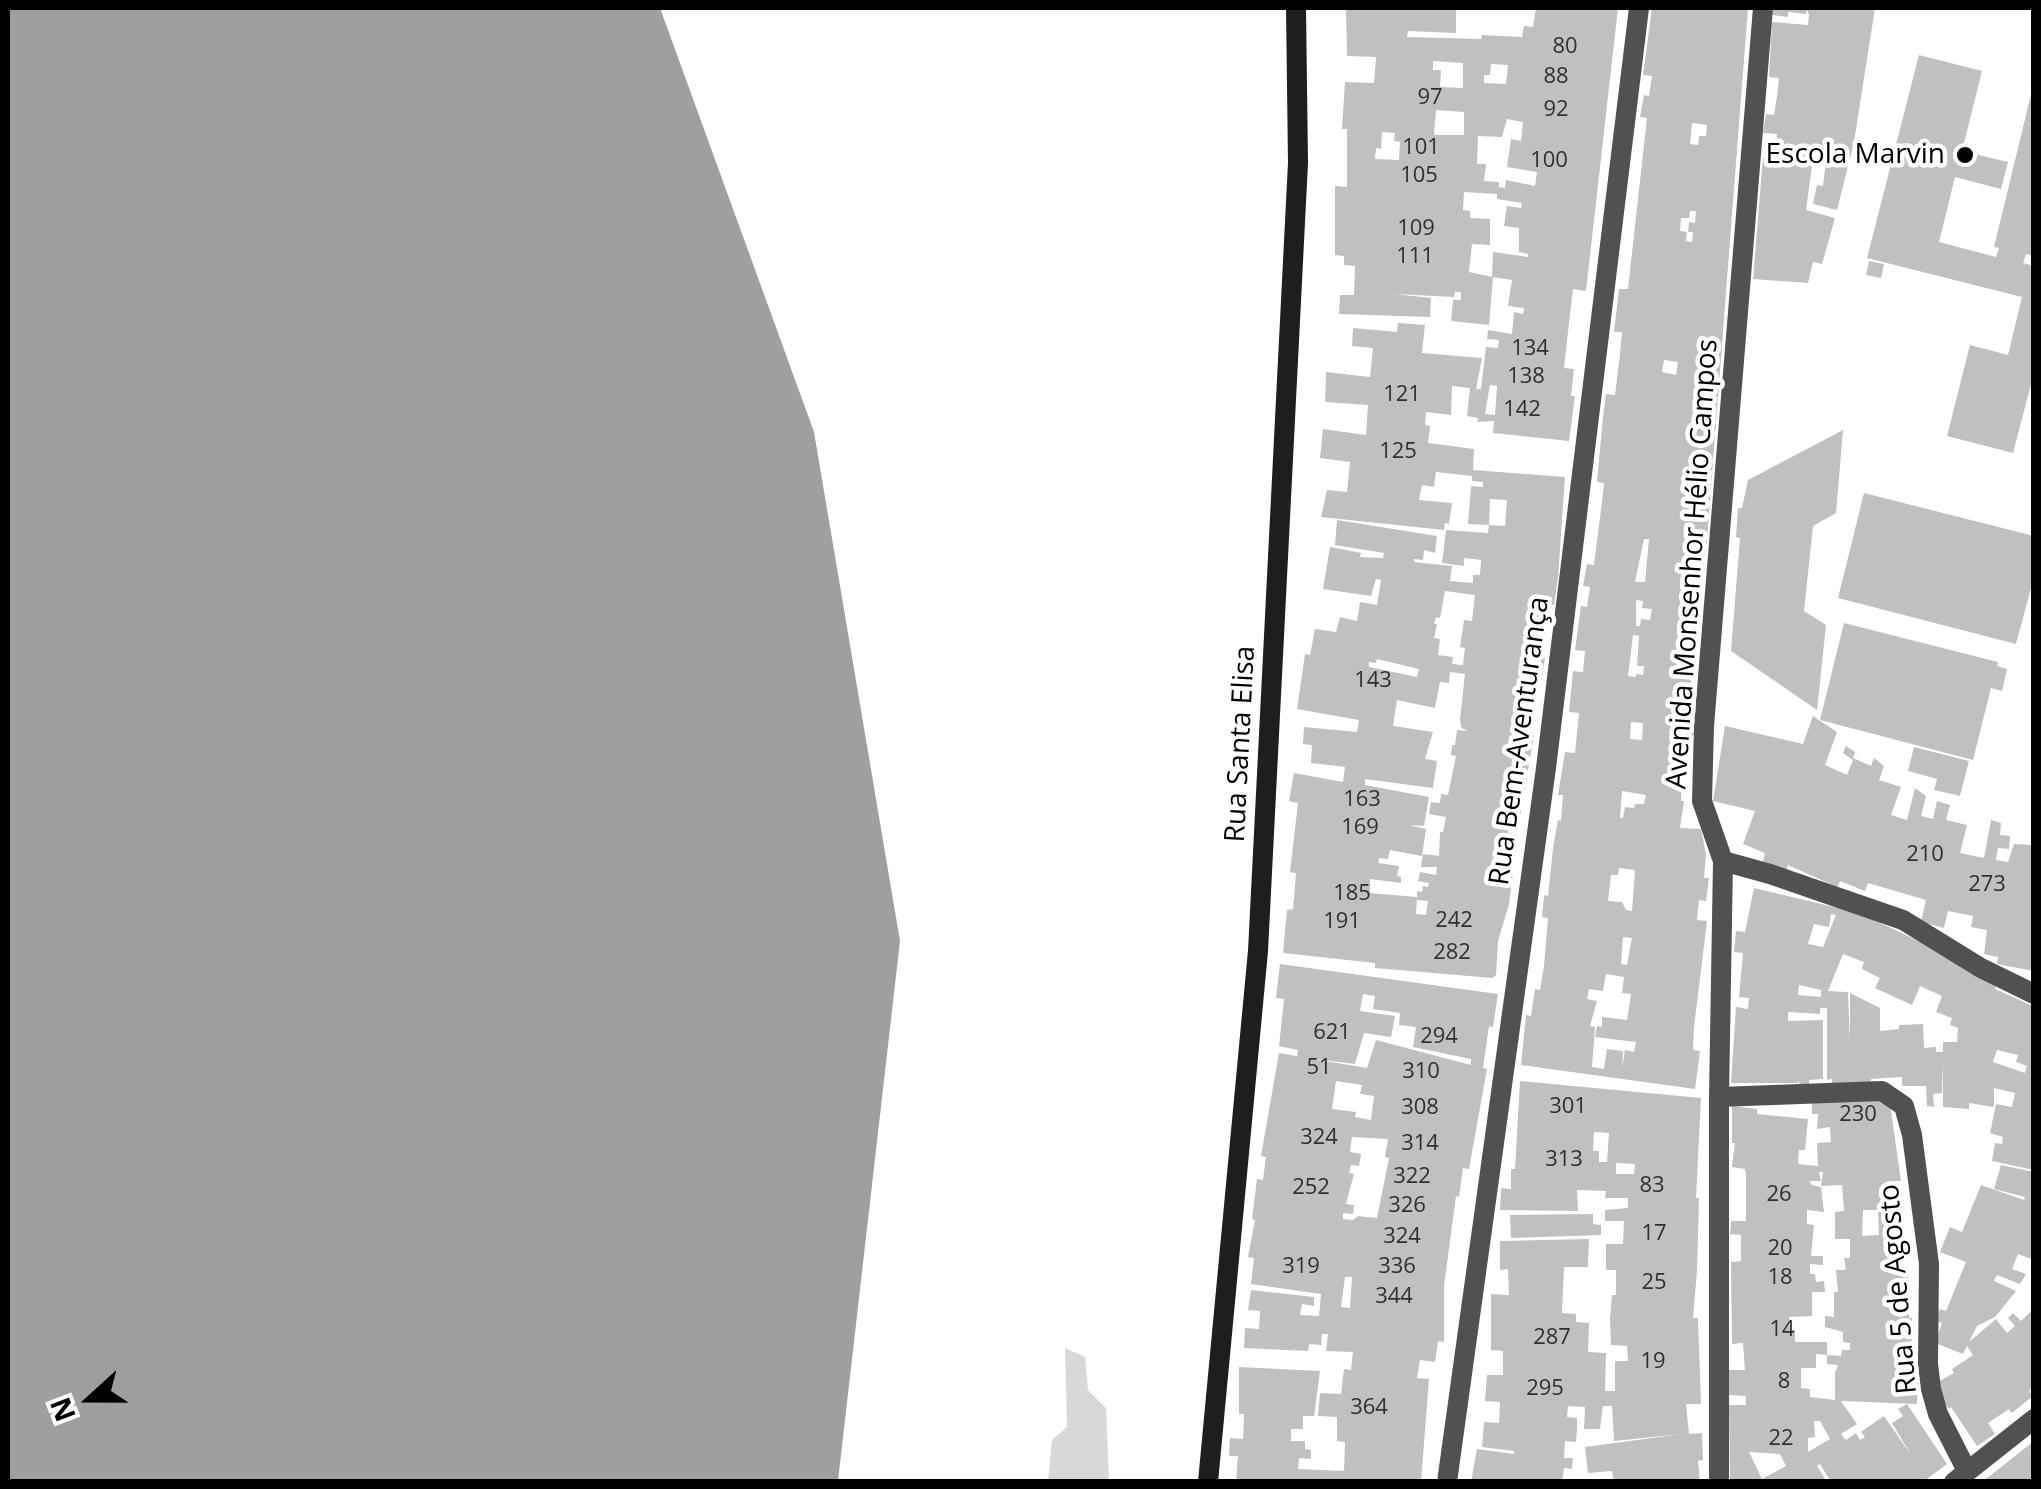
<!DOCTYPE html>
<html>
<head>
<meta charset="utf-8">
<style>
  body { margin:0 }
  #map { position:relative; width:2041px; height:1489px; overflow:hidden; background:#fff; font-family:"Open Sans",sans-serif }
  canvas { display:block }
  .frame { position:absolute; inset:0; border:10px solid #000; pointer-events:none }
  .north { position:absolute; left:40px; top:1349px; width:100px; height:100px; -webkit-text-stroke:8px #fff; paint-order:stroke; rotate:249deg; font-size:28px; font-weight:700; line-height:40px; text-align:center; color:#000 }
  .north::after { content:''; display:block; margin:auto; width:35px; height:45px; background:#000; clip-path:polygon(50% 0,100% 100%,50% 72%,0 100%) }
</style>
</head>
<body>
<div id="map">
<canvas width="2041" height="1489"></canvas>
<div class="frame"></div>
<div class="north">N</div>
</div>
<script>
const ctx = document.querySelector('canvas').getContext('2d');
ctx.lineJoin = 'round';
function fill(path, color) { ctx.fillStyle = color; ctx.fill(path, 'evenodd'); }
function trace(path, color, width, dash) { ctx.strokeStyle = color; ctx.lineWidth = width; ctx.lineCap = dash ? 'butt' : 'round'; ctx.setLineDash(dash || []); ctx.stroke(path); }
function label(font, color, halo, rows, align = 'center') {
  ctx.font = font + ' "Open Sans",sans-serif'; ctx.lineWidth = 9; ctx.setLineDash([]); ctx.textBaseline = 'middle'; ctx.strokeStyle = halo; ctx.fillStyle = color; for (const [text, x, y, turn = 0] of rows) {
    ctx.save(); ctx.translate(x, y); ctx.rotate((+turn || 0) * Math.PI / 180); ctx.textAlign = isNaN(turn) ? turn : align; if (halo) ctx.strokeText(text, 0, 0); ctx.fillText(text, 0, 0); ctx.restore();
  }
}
fill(new Path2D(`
  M1065 1348 1085 1357 1088 1390 1106 1408 1109 1481H1048L1052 1440 1067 1427Z`), '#d8d8d8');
fill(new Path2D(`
  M8 8H660L814 432 900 941 838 1481H8Z`), '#9f9f9f');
fill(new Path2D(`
  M1346 8 1456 9V33L1408 31 1407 37 1481 39 1482 35 1522 37 1524 26 1533 27 1536 8H1618L1586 291 1573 289 1570 314 1564 368 1574 369 1571 396H1575L1569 441 1493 433 1494 421 1477 422 1478 418 1467 416 1470 388 1452 386 1451 415 1426 412 1425 425 1430 426 1428 443 1474 449 1473 470 1565 477 1558 578 1554 605 1540 603 1537 629 1542 630 1539 657 1545 658 1541 681 1532 680 1524 734 1534 735 1520 818 1511 816 1508 833 1518 835 1509 904 1498 941 1496 975 1492 978 1375 968V963L1283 953 1287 910 1293 909 1296 873 1290 872 1298 803 1289 801 1294 773 1343 782 1345 767 1311 763 1312 745 1303 744 1304 727 1357 732 1359 720 1297 709 1305 654 1310 655 1315 629 1336 632 1340 617 1357 621 1360 602 1377 605 1381 580 1376 579 1371 596 1323 589 1330 547 1361 553 1360 557 1383 558 1384 553 1335 545 1337 520 1437 536 1435 553 1424 550 1423 560 1414 559V562L1452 566 1450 581 1473 583V575H1480L1481 560 1464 558V566L1442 563 1446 530 1488 533 1489 525 1505 526 1507 500 1490 499 1489 525 1468 524 1471 486 1483 487V482L1472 481V476L1436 472 1434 487 1422 485 1419 500 1452 503 1449 524 1445 523 1444 530 1321 517 1327 490 1347 492 1350 462 1320 458 1323 429 1366 435 1368 405 1325 402 1326 372 1370 377 1373 348 1352 346 1353 328 1397 332 1398 323 1425 325 1422 353 1482 358 1476 389H1481L1486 347 1498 348 1499 340 1487 339 1488 330 1512 334 1514 312 1523 314 1524 308 1508 306 1512 280 1492 277 1493 252 1528 257V254L1519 252V228L1504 226 1507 206 1521 208 1522 203 1497 199V194L1464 192 1463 210 1470 211V218L1490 219V245L1472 244 1469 272 1493 277 1489 325 1451 321 1453 300H1461V292H1455L1454 297 1394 294 1431 298 1430 317 1339 314 1340 295H1354L1355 266 1344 265V256L1335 255V186L1347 187V129H1342L1345 82 1374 83 1376 57 1347 56ZM1433 61 1463 63V88L1440 87 1441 70H1433ZM1491 64 1508 65 1506 84 1484 83V75H1490ZM1436 110 1464 112V135H1434ZM1507 119 1523 122 1521 141 1511 139 1507 167 1537 172 1535 186 1506 180 1505 188 1499 187V182L1484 181 1486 164H1477L1478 136 1502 137ZM1382 132 1395 133 1394 141 1400 142 1399 160 1375 159 1376 148 1381 149ZM1490 385 1497 386 1495 415 1485 414ZM1445 591 1475 595 1472 621 1464 620 1460 647 1465 648 1463 665 1452 664 1453 657 1438 655 1440 639 1434 638 1437 624H1434L1436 617 1440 618ZM1377 659 1419 669 1417 677 1369 667V662L1376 663ZM1450 672 1465 674 1460 719 1461 727 1467 731 1457 730 1455 745H1452L1451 755 1456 756 1448 795 1441 794 1440 803 1431 802 1429 814 1446 817 1443 832H1440L1439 856 1423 854 1421 867H1437L1436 875 1420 872 1418 881 1429 883 1428 887 1423 886 1422 892 1417 891V900L1428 901 1426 915 1416 914 1417 897 1370 893V879L1401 883V877L1397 876 1399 866 1378 863 1379 858 1388 859 1390 850 1422 856 1426 829 1409 825 1424 826 1429 797 1365 785V779L1433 788 1437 761 1425 759 1433 732 1393 726 1397 700 1435 708 1440 682 1449 683Z
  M1652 8H1748L1707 538 1692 670 1689 708H1692L1691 727H1694L1692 745 1687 744 1686 763H1683L1681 801H1684L1680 828 1701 829 1706 854 1704 878H1709L1706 901 1699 900 1697 920 1707 921 1694 1027 1693 1050 1700 1051 1695 1089 1521 1065 1526 1015 1531 1016 1535 989 1540 990 1544 966 1548 918 1542 917 1544 895 1548 896 1553 848 1558 820 1561 821 1563 795H1558L1565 752 1575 753 1579 713 1569 712 1573 671 1583 672 1585 651 1575 650 1581 606 1587 607 1590 587 1583 586 1587 564 1594 565 1602 502 1604 483 1597 482 1603 417 1606 394 1615 395 1620 354 1622 332H1614L1619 289H1628L1647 118 1640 117 1644 95 1649 96 1652 76 1643 75ZM1692 123 1707 125 1706 136H1699L1698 145 1690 144ZM1690 211H1696L1695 223 1689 222 1688 232H1693L1692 242 1686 241 1687 232 1680 231 1681 218H1689ZM1664 360 1678 362 1676 375 1662 372ZM1644 539H1649L1645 582H1635ZM1636 600 1643 601 1642 608 1652 609 1650 620 1641 619 1640 626H1636ZM1633 635 1639 636 1637 666H1644L1643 675 1636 674V677L1628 676ZM1631 722 1643 723 1642 740 1630 739ZM1622 791 1646 795 1644 804H1635L1634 808 1625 807 1623 818H1620ZM1619 868 1635 870 1632 911 1626 910 1622 902 1608 901 1611 875H1618ZM1623 937 1632 938 1627 965 1621 964ZM1606 974 1624 977 1622 993 1631 994 1627 1020 1602 1017V1027L1597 1026 1595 1037 1636 1042 1634 1052 1625 1050 1622 1068 1623 1051 1607 1049 1604 1069 1592 1067 1595 1027 1590 1026 1597 1001 1587 999 1589 989 1603 991Z
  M1773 8H1875L1854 142 1837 210 1813 204 1817 185 1823 186 1826 160 1838 163 1839 159 1813 158 1806 210 1835 218 1822 264 1813 262 1808 283 1753 279 1763 157H1775L1777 134 1763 133 1766 114 1774 115 1777 96 1779 78 1769 77 1772 22 1808 25 1809 15 1807 10 1806 14 1788 12V17L1772 15Z
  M1919 55 1982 71 1962 151 2008 162 2001 189 1955 177 1939 242 1996 257 1999 248 1994 247 2034 82V256L2026 254 2023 263 2034 266V373L2013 453 1947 436 1970 345 2008 355 2022 297 1867 258Z
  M1869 261 1884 264 1881 278 1866 275Z
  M1843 430 1836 513 1813 526 1804 611 1826 625 1817 710 1731 651 1740 538 1736 537 1738 508H1742L1748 480Z
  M1864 493 2034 536V577L2016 644 1838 598Z
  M1844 623 1998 662 1997 666 2007 669 2002 691 1991 688 1973 760 1820 720Z
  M1813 716 1837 732 1825 765 1847 775 1853 760 1843 753 1846 746 1855 752 1853 758 1871 766 1874 758 1884 766 1879 780 1901 787 1891 815 1907 820 1915 788 1926 796 1921 816 1933 819 1937 801 1950 805 1946 820 1967 825 1960 853 1984 858 1991 820 2001 823 2000 835 2010 836 2009 849 1998 848 1996 860 2008 862 2014 844 2033 845 2034 971 1997 964 1998 957 1984 954 1987 930 1971 927 1973 916 1948 911 1944 928 1921 922 1926 900 1868 883 1865 891 1840 881 1837 887 1788 865 1786 870 1763 861 1765 853 1743 844 1755 811 1713 801 1725 726 1803 744Z
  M1914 747 1969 761 1960 796 1934 790 1937 779 1908 771Z
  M1754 888 1859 913 1938 950 1996 986 1995 989 2033 1006 2034 1170 1992 1161 1995 1143 2002 1144 2003 1137 1990 1133 1996 1104 2012 1107 2015 1093 1994 1088V1107L1969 1103V1109L1943 1107V1060L1942 1093 1933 1094 1934 1107 1927 1106 1926 1086H1902V1077L1871 1079V1086L1832 1087V1079L1827 1080V1008H1820V1014L1788 1012V1021L1823 1020V1079L1809 1080V1088L1801 1087 1798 1080V1083H1731L1736 1007 1748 1009 1749 998 1739 997 1743 953 1734 952 1736 931 1745 932ZM1831 914 1836 915 1823 947 1808 944 1814 924 1829 927ZM1843 954 1864 962 1862 969 1880 978 1875 988 1912 1005 1920 986 1942 996 1936 1012 1952 1018 1950 1025 1958 1028 1957 1042H1943V1052H1936V1047L1924 1048 1923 1024 1899 1025V1029L1880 1031V1008L1850 993V1043L1848 992 1828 991ZM1799 985 1821 990V997L1798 995ZM1997 1050 2018 1055 2016 1062 2027 1066 2025 1073 1993 1062Z
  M1280 964 1498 994 1493 1027 1489 1026 1483 1068 1487 1069 1469 1169 1463 1168 1459 1197 1456 1196 1444 1286V1342L1438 1341 1435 1362 1420 1360 1417 1378 1429 1379 1421 1482H1236L1238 1456H1229L1230 1438 1243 1439 1244 1414H1239V1367L1320 1371 1314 1416H1303V1429H1291V1441H1305V1449L1311 1450V1459L1299 1458 1298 1469 1344 1471 1345 1442 1337 1441V1417L1318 1416 1320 1393 1341 1394 1344 1369 1351 1370 1353 1352 1326 1351 1328 1334H1322L1321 1345 1309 1344 1308 1351 1244 1348 1245 1328 1259 1329 1260 1311 1248 1310 1251 1290 1314 1297V1306L1302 1304 1300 1315 1319 1316 1321 1294 1251 1284 1254 1258 1248 1257 1255 1220 1252 1219 1257 1179 1263 1180 1266 1157 1261 1156 1279 1053 1297 1056 1298 1050 1279 1046 1284 999 1276 998ZM1363 994 1375 996 1373 1009 1400 1013 1399 1025 1416 1027 1413 1047 1471 1059V1065L1376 1040 1367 1068 1307 1058 1355 1064 1364 1033 1391 1037 1395 1016 1360 1011ZM1336 1081 1362 1085 1360 1094 1374 1096 1371 1120 1355 1117 1356 1112 1332 1109ZM1352 1137 1388 1139 1385 1157 1389 1158 1377 1218 1358 1216 1353 1220 1343 1219V1213L1353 1214 1354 1205 1346 1204 1354 1174 1349 1173 1351 1165 1359 1166 1361 1154 1350 1152ZM1345 1277H1352L1350 1308 1341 1307Z
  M1520 1081 1701 1098 1696 1198H1699L1697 1271 1693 1318H1698L1701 1404H1686L1689 1434 1702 1433 1703 1460 1698 1461 1700 1482H1614L1612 1471 1588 1473 1585 1447 1682 1434 1614 1441 1612 1406H1603L1600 1429H1584L1585 1407 1568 1406 1567 1417 1577 1418V1428L1576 1442 1565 1441 1564 1458H1573L1572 1469 1564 1468 1562 1482H1471L1477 1449 1514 1454V1451L1482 1447 1484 1422 1499 1423 1500 1402 1485 1401 1487 1375H1503V1351L1491 1350V1294L1509 1295 1508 1269 1500 1270V1241L1589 1239 1588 1267H1564L1562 1313 1576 1314V1322L1589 1323 1588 1352 1606 1353 1605 1391H1615V1361H1628L1627 1346 1611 1345 1610 1319 1612 1295H1616V1270H1606V1244H1623L1624 1221H1605V1210L1628 1208V1198H1605L1606 1191 1577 1190 1578 1211 1500 1210 1501 1188 1511 1189V1169H1515ZM1594 1132 1609 1133 1607 1162H1599V1151H1593ZM1616 1163 1635 1164 1634 1174H1616Z
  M1889 1097 1901 1181H1891L1894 1210 1897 1209 1902 1267 1908 1266 1909 1318H1912L1911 1374H1918L1917 1404 1841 1401 1857 1424 1841 1434 1846 1440 1856 1433 1860 1440 1865 1437 1861 1432 1884 1416 1911 1455 1892 1423 1903 1416 1898 1409 1907 1404 1947 1464 1923 1482 1912 1479 1908 1482H1831L1820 1464 1817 1466 1827 1482H1730L1729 1405H1746V1396L1729 1395V1370H1745L1743 1343 1732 1344 1731 1262 1741 1261V1235L1730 1234 1731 1221H1746V1175L1745 1169 1732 1167 1735 1143H1732V1106L1757 1109V1114L1808 1119 1805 1150H1799L1798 1164 1818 1166 1817 1143 1831 1142 1830 1127 1817 1129 1818 1114H1812V1099ZM1819 1172H1823L1821 1186 1842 1185 1844 1211 1835 1212V1239H1850V1258H1844L1846 1270H1836L1838 1292H1834V1317L1825 1316V1327L1843 1332V1342L1850 1343V1350H1842L1841 1356 1827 1355V1364L1838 1365 1835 1373V1400L1810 1397V1389L1801 1388V1368H1816V1354L1827 1355V1342H1795V1330H1790L1789 1317 1812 1316V1292H1825L1824 1281 1816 1282 1815 1274H1810V1264L1823 1265V1256H1811L1814 1225 1807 1224V1210L1824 1212 1821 1187 1811 1185 1810 1181H1821ZM1863 1210H1878L1879 1235 1862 1236ZM1814 1421H1820L1830 1439 1808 1452V1438L1815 1437ZM1749 1452 1780 1454 1786 1466 1762 1479Z
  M2001 1165 2034 1172V1260L2018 1254 2012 1269 2026 1274 2020 1284 1997 1275 1994 1281 2016 1291 1995 1317 1977 1326 1969 1342 1996 1319 2007 1333 2015 1326 2008 1318 2013 1313 2021 1321 2034 1308V1387L2029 1391 2033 1396 2012 1413 2009 1409 1988 1423 1995 1434 1977 1446 1951 1407 1949 1409 1941 1399 1938 1382 1954 1373 1952 1369 1973 1355 1967 1346 1963 1354 1935 1343 1942 1323 1936 1321 1940 1309 1946 1311 1966 1262 1940 1252 1950 1227 1962 1232 1981 1185 2024 1200 2025 1197 1994 1189Z
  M1593 1214V1224L1601 1225V1235L1511 1238 1510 1215Z
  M2034 1441V1482H1988L1986 1479Z`), '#c0c0c0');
trace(new Path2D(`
  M1723 861 1770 874 1903 920 1981 968 2034 994
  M1719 1097 1882 1091 1904 1106 1912 1135 1929 1264 1928 1364 1931 1389 1938 1414 1967 1471
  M1447 1482 1546 768 1639 8
  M1719 1482V1097L1723 861 1702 801 1704 726 1763 8
  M1954 1482 2034 1419`), '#515151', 20);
trace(new Path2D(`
  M1208 1482 1258 951 1298 163 1296 8`), '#1e1e1e', 20);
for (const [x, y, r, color] of [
  [1965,155,10,"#000"]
]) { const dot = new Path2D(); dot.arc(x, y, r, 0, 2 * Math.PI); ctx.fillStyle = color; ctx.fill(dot); trace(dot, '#fff', 4); }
label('22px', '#303030', null, [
  ["80",1565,47],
  ["88",1556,77],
  ["97",1430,98],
  ["92",1556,110],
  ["101",1421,148],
  ["100",1549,161],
  ["105",1419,176],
  ["109",1416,229],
  ["111",1415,257],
  ["134",1530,349],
  ["138",1526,377],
  ["121",1402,395],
  ["142",1522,410],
  ["125",1398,452],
  ["143",1373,681],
  ["163",1362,800],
  ["169",1360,828],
  ["210",1925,855],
  ["273",1987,885],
  ["185",1352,894],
  ["242",1454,921],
  ["191",1342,922],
  ["282",1452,953],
  ["621",1332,1033],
  ["294",1439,1037],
  ["51",1319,1068],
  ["310",1421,1072],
  ["301",1568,1107],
  ["308",1420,1108],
  ["230",1858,1115],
  ["324",1319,1138],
  ["314",1420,1144],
  ["313",1564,1160],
  ["322",1412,1177],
  ["83",1652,1186],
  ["252",1311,1188],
  ["26",1779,1195],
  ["326",1407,1206],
  ["17",1654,1234],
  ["324",1402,1237],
  ["20",1780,1249],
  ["319",1301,1267],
  ["336",1397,1267],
  ["18",1780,1278],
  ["25",1654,1283],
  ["344",1394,1297],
  ["14",1782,1330],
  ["287",1552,1338],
  ["19",1653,1362],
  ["8",1784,1382],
  ["295",1545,1389],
  ["364",1369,1408],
  ["22",1781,1439]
]);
label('28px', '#000', '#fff', [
  ["Escola Marvin",1945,155]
], 'right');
label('28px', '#000', '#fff', [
  ["Avenida Monsenhor Hélio Campos",1693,564,-86],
  ["Rua Bem-Aventurança",1520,741,-82],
  ["Rua Santa Elisa",1241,744,-87],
  ["Rua 5 de Agosto",1899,1289,-95]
]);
</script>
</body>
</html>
